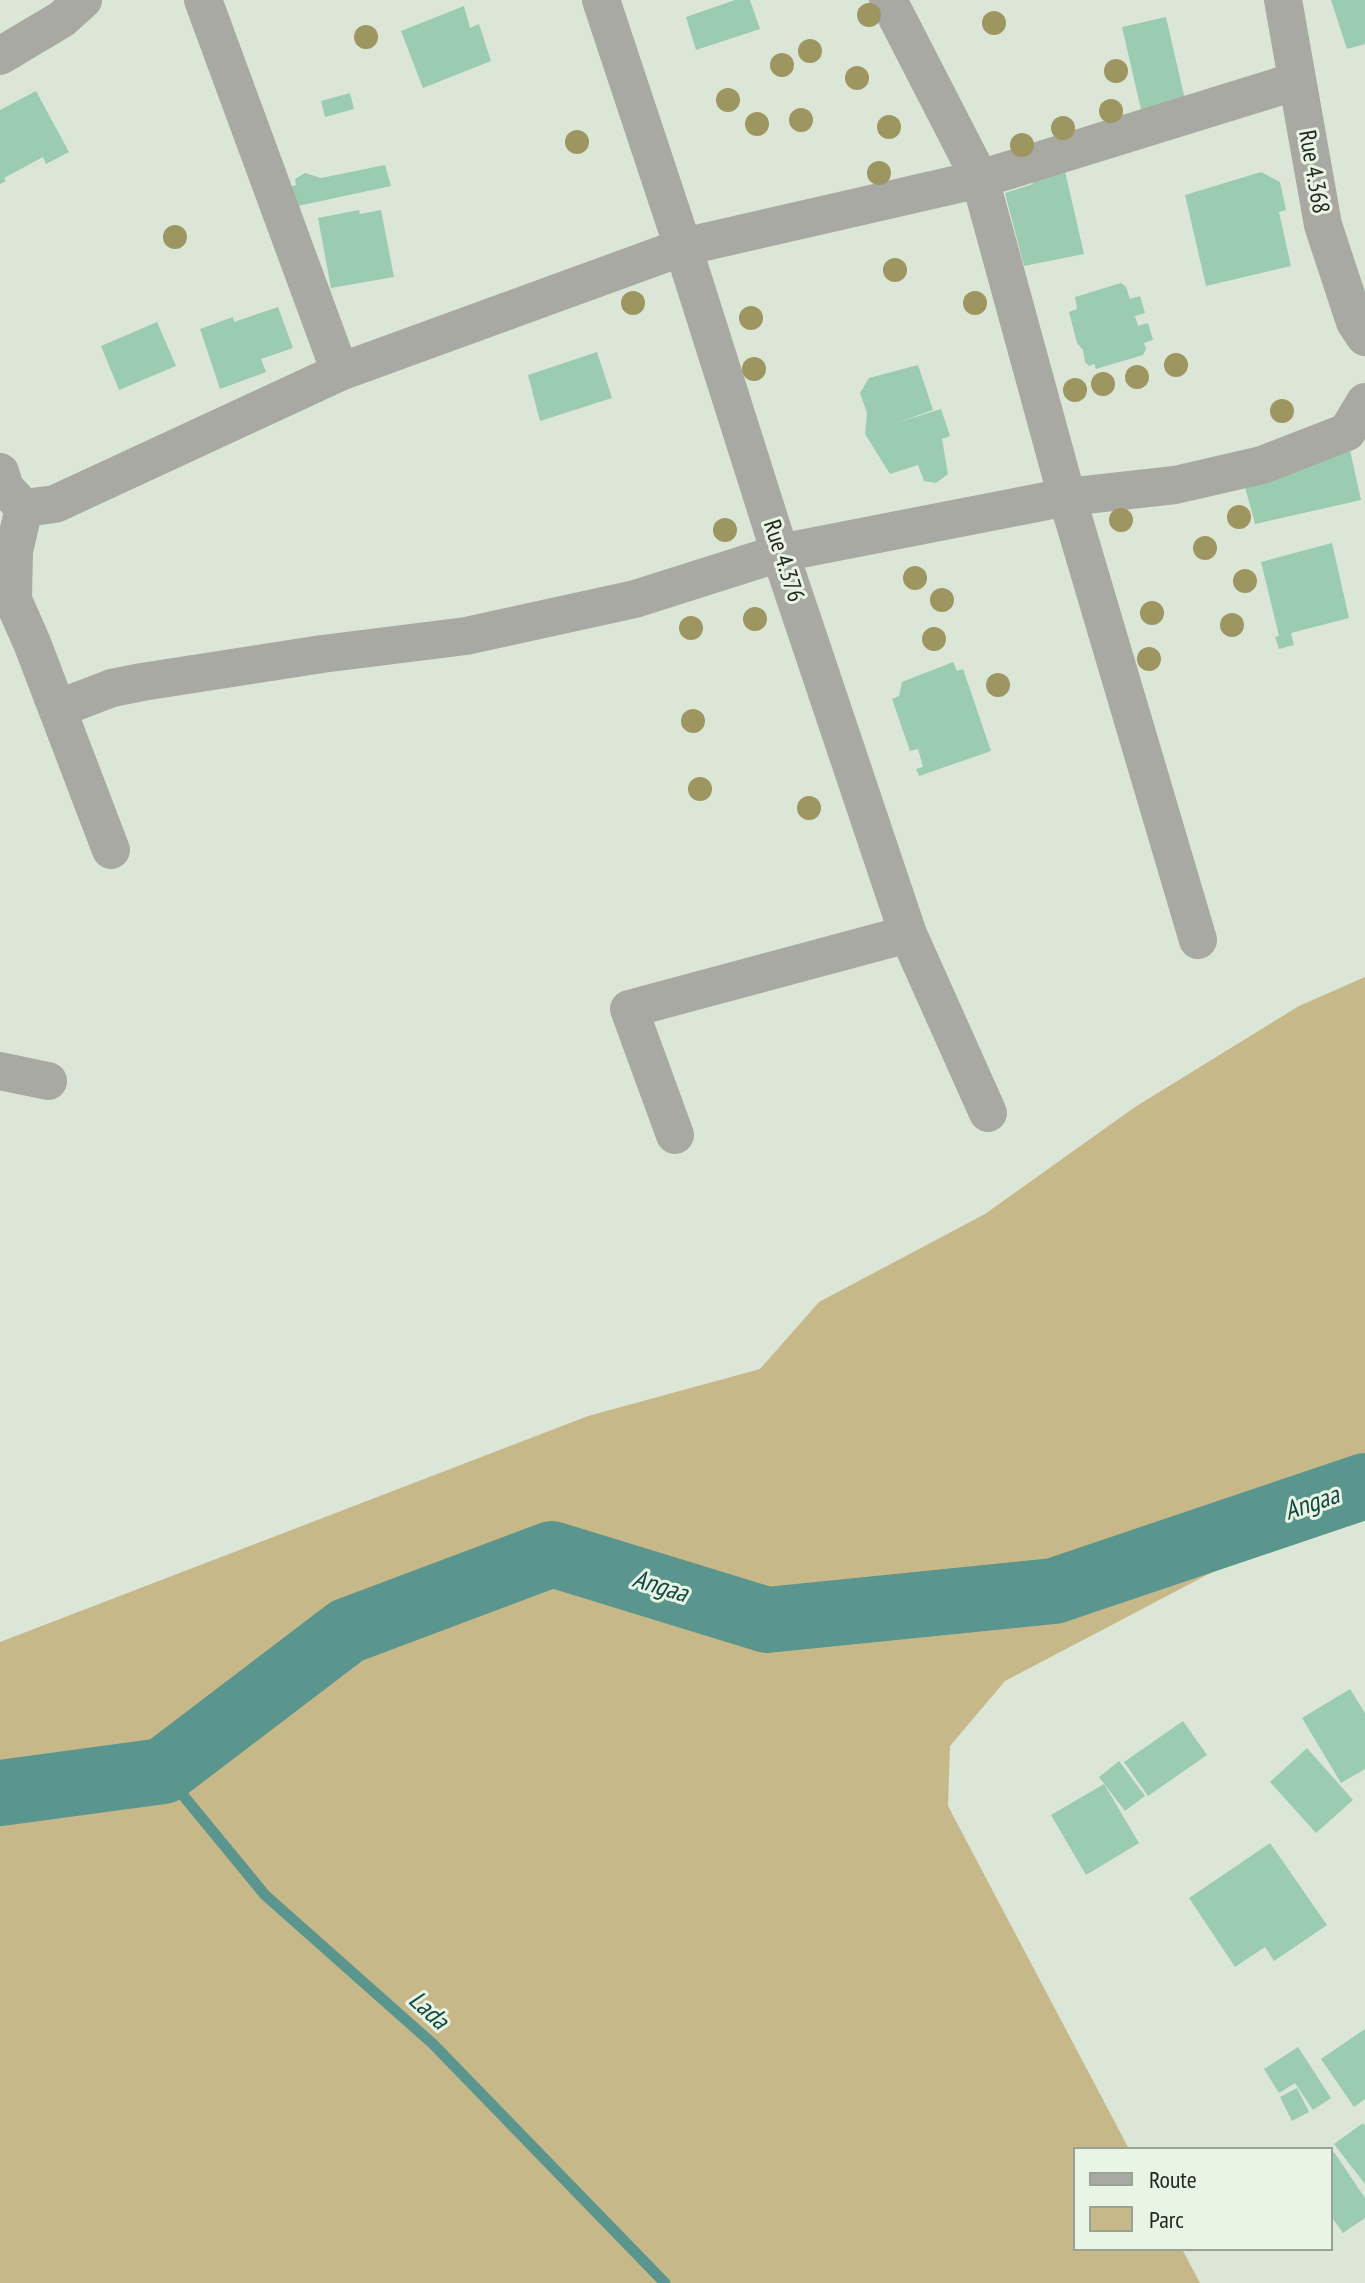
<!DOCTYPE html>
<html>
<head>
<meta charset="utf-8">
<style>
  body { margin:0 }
  #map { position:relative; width:1365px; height:2283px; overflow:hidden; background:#dbe6d7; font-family:"PT Sans Narrow",sans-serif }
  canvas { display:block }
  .legend { position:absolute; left:1073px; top:2147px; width:260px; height:104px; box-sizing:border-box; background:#e8f4e4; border:2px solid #9aa296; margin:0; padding:10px 14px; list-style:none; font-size:24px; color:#242822 }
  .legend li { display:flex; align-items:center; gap:16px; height:40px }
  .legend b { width:40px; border:2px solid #9aa296 }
</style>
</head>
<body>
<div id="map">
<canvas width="1365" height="2283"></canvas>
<ul class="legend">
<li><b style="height:10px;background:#a8a9a2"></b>Route</li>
<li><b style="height:22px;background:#c7b88a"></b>Parc</li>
</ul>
</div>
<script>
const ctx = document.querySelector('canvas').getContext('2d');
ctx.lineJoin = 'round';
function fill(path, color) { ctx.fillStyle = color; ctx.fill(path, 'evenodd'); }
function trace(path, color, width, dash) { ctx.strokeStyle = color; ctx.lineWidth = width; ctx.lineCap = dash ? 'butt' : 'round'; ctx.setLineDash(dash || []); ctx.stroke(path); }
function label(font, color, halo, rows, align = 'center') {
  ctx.font = font + ' "PT Sans Narrow",sans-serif'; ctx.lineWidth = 6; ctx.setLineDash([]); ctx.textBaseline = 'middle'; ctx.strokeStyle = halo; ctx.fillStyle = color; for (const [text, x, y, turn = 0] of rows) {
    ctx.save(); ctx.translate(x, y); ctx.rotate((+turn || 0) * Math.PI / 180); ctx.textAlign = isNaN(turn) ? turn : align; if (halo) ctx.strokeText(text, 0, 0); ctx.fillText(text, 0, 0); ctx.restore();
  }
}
fill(new Path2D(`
  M1365 977V1492L1005 1681 950 1746 948 1806 1129 2149H1075V2249H1182L1200 2283H0V1642L588 1416 760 1369 819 1302 985 1214 1135 1107 1299 1006Z`), '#c7b88a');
trace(new Path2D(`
  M163 1771 265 1895 433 2044 665 2283`), '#5a968d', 11);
trace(new Path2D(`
  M0 1793 163 1771 347 1631 552 1554 767 1620 1054 1591 1365 1486`), '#5a968d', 66);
fill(new Path2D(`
  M735 0H750L760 29 696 50 686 17Z
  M1331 0H1365V44L1347 49Z
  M464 6 470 28 479 24 491 61 423 88 401 31Z
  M1166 17 1186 104 1142 114 1122 27Z
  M36 91 69 152 46 164 43 157 4 178 6 181 0 184V110Z
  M350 93 354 109 325 117 321 101Z
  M385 165 391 186 293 207 288 187 296 185 295 179 305 173 321 178Z
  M1065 171 1084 254 1024 266 1005 193 1033 184 1031 180Z
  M1261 172 1280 182 1286 210 1279 212 1291 266 1206 286 1185 195Z
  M359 210 360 214 381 210 394 277 331 288 318 218Z
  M1121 283 1126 287 1130 299 1140 296 1145 313 1135 316 1138 326 1148 323 1153 340 1144 343 1146 349 1143 355 1096 369 1094 364 1089 366 1085 362 1083 350 1077 343 1069 312 1077 309 1075 297Z
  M278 307 293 348 261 359 266 372 220 389 200 329 233 317 234 322Z
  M157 322 176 366 119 390 101 346Z
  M597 352 612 398 540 421 528 375Z
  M918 365 933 410 896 423 941 409 950 436 942 439 948 474 936 483 924 481 918 465 890 474 865 434 867 413 860 393 869 378Z
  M1350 450 1361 500 1255 524 1242 476Z
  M1332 543 1349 618 1291 633 1294 645 1279 649 1275 637 1279 636 1261 562Z
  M953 662 957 671 963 669 991 751 919 776 916 769 923 767 918 749 910 751 892 699 899 696 902 682Z
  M1350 1689 1365 1713V1769L1341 1783 1302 1718Z
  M1183 1721 1207 1755 1148 1796 1124 1762Z
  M1307 1748 1353 1800 1316 1833 1270 1782Z
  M1119 1761 1145 1796 1125 1811 1099 1777Z
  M1104 1784 1139 1843 1086 1875 1051 1815Z
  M1270 1843 1327 1925 1274 1961 1265 1947 1235 1967 1189 1898Z
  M1365 2029V2099L1354 2107 1321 2059Z
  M1298 2047 1331 2098 1313 2110 1295 2083 1279 2093 1264 2069Z
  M1297 2088 1309 2112 1292 2121 1280 2097Z
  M1363 2123 1365 2126V2184L1334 2144Z
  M1334 2152 1365 2198V2218L1343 2233 1331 2216V2154Z`), '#9bccb1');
trace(new Path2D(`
  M203 0 340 372
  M601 0 683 247 780 553 908 934 988 1113
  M888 0 980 179 1067 497 1198 940
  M1283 0 1323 225 1355 322 1365 337
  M0 56 62 19 83 0
  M0 472 5 488 24 508
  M24 508 55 504 340 372 683 247 980 179 1297 81
  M24 508 14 551 13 600 32 643 111 850
  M57 709 112 688 142 682 322 654 466 636 635 599 780 553 1067 497 1175 485 1262 465 1347 432 1365 402
  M0 1071 48 1081
  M675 1135 629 1009 908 934`), '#a8a9a2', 38);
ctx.fillStyle = '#9d9661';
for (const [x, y] of [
  [869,15],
  [994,23],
  [366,37],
  [810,51],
  [782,65],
  [1116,71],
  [857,78],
  [728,100],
  [1111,111],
  [801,120],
  [757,124],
  [889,127],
  [1063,128],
  [577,142],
  [1022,145],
  [879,173],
  [175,237],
  [895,270],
  [633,303],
  [975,303],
  [751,318],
  [1176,365],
  [754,369],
  [1137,377],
  [1103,384],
  [1075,390],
  [1282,411],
  [1239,517],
  [1121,520],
  [725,530],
  [1205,548],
  [915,578],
  [1245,581],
  [942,600],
  [1152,613],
  [755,619],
  [1232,625],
  [691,628],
  [934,639],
  [1149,659],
  [998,685],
  [693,721],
  [700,789],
  [809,808]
]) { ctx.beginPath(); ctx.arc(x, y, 12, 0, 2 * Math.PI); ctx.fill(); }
label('24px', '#242822', '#e8f4e4', [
  ["Rue 4.368",1313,172,80],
  ["Rue 4.376",783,561,72]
]);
label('italic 26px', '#104741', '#e8f4e4', [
  ["Angaa",1312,1504,-19],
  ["Angaa",660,1587,17],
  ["Lada",428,2011,42]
]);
</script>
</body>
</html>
